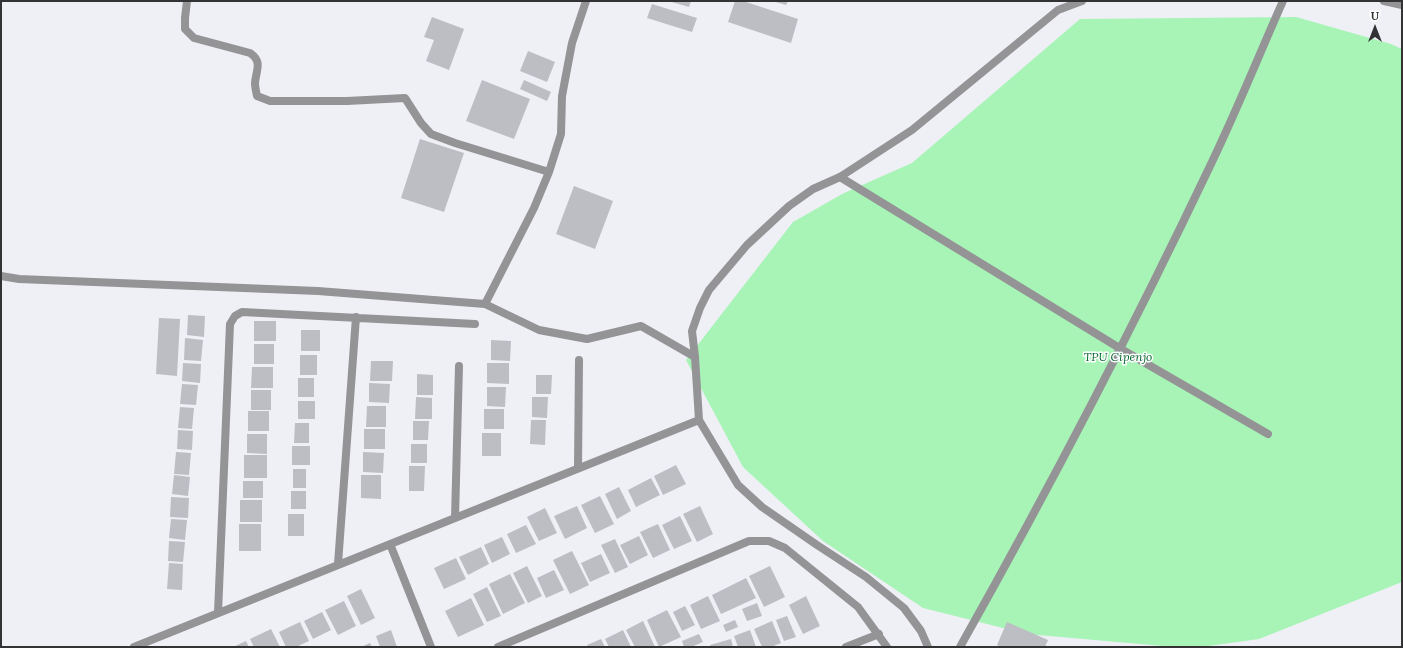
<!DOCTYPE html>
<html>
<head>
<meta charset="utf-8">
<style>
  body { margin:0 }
  #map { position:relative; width:1403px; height:648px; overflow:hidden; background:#efeff6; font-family:Lora,serif }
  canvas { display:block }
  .frame { position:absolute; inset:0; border:2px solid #333335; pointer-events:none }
  .north { position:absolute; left:1355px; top:8px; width:40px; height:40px; -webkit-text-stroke:3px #fdfdff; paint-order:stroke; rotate:0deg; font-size:11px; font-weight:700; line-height:16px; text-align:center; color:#333335 }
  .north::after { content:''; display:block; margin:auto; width:14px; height:18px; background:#333335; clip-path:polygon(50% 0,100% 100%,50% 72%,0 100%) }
</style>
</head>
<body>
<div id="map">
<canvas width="1403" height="648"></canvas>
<div class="frame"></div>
<div class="north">U</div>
</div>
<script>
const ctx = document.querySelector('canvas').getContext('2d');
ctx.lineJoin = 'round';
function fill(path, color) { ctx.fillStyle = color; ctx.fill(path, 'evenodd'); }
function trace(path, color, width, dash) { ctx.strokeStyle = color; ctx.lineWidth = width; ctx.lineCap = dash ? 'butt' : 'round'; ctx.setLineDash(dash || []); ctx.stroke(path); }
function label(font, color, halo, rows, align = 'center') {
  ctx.font = font + ' Lora,serif'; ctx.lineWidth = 3; ctx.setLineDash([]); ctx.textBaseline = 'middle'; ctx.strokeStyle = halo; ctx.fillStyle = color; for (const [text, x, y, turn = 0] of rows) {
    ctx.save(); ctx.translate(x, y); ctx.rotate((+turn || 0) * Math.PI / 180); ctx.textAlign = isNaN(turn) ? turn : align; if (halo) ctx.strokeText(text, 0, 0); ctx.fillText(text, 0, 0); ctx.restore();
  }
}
fill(new Path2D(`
  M1296 17 1391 44 1402 49V582L1259 639 1201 647H1174L1027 634 923 608 823 541 743 467 686 360 793 222 844 193 912 163 1080 19Z`), '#a8f4b6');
fill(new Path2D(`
  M668 1H691L689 7Z
  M735 1H743L798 19 791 43 728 22Z
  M772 1H788L786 5Z
  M652 4 697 18 692 32 647 18Z
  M432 17 464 29 449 70 426 61 434 40 424 37Z
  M528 51 555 62 547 82 520 71Z
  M482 80 530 99 514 139 466 121Z
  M524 80 551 92 547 101 520 89Z
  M420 139 464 153 444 212 401 198Z
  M574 186 613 201 595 249 556 234Z
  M188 315 205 316 204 337 187 335Z
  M159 318 180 319 177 376 156 374Z
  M254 321H276V341H254Z
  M301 330H320V351H301Z
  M185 338 203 340 201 361 184 360Z
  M491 340 511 341 510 361 491 360Z
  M254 344H274V364H254Z
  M300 355H317V375H300Z
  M371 361H393L392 381H370Z
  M183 363 201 364 200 383 182 381Z
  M487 363H509V384L487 383Z
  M252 367H273V388H251Z
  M417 374 433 375V395H417Z
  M536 375H552L551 394H536Z
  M298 378H314V397H298Z
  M369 383 390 384 389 403 369 402Z
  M182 384 198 385 196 405 180 404Z
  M487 387H506L505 407 487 406Z
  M251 390H271V410H251Z
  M416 397 432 398V419H415Z
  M532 397H548L547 418 532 417Z
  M298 401H315V419H298Z
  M367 406H386V427H366Z
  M180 407 194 408 192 429 178 428Z
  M484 409H504V429H484Z
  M248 411H269V431H248Z
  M531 420H546L545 445 530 444Z
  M413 421H429L428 440H413Z
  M295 423H309V443H294Z
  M364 429H385V449H364Z
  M178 430 193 431 192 450 177 449Z
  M482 433H501V456H482Z
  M247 434H267V454L247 453Z
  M411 444H427V463H411Z
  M292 446H310V465H292Z
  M176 452 191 453 189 475 174 474Z
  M363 452 384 453 383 473 363 472Z
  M244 455H267V478H244Z
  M676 465 686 484 663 495 654 476Z
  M409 466H425L424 491H409Z
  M293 469H306V488H293Z
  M174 475 190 477 188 496 172 494Z
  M361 475H381V499L361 498Z
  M651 478 660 495 636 507 628 490Z
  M243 481H263V498H243Z
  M619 487 631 511 617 519 605 494Z
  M291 491H306V509H291Z
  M600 496 614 524 595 533 581 505Z
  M171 497 189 498 188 518 170 517Z
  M240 500H262V522H240Z
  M577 506 587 528 565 539 554 516Z
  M700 506 713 534 697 542 683 514Z
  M545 508 557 533 539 541 527 517Z
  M288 514H304V536H288Z
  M680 516 692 541 674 549 662 525Z
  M171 519 187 520 185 540 169 538Z
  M239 524H261V551H239Z
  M658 524 670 550 653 558 640 532Z
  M526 525 536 544 516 553 507 534Z
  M639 536 648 555 630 564 620 545Z
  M502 537 510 554 492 563 484 545Z
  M615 539 628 567 615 573 601 545Z
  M169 541 185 542 183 562 168 561Z
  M481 547 489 564 468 575 459 557Z
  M572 551 589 585 570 594 553 560Z
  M601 554 610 573 590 582 581 563Z
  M456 558 466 579 444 589 434 568Z
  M169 563 183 564 182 590 167 589Z
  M527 566 542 596 528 603 513 573Z
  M770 566 785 597 764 607 749 576Z
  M554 570 564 590 546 598 537 578Z
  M510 574 525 603 503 614 489 584Z
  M746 578 756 598 721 614 712 595Z
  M487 587 501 616 487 622 473 594Z
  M361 589 375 618 361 625 347 596Z
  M708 596 720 621 701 629 690 605Z
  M806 596 820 626 803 634 789 605Z
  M471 598 484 625 458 637 445 611Z
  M344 601 356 626 338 635 325 610Z
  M757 603 762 616 747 621 742 609Z
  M685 606 695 625 682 631 673 612Z
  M667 610 681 637 659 647 647 620Z
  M322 612 331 630 313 639 304 621Z
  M787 616 796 637 784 641 776 620Z
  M735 620 738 627 726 632 723 625Z
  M643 621 655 647H635L626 630Z
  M772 621 781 643 771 647H762L754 629Z
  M300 622 309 641 296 647H286L279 632Z
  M1007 622 1048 640 1045 647H1001L997 645Z
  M271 629 280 647H254L250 639Z
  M391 630 397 647H380L376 636Z
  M623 630 631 647H609L605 639Z
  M750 630 756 647H738L734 636Z
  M699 634 703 642 691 647H684L682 641Z
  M601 639 605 647H588L587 645Z
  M731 639 733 647H711L710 645Z
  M246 641 249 647H233Z
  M370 643 372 647H361Z`), '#bdbdc4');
trace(new Path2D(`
  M840 177 1121 349 1268 434
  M960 647C1049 489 1133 328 1211 164 1237 110 1259 55 1283 1`), '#949396', 8);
trace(new Path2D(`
  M187 1 185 18V29L194 38 250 53C263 62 256 70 255 83 255 87 256 91 257 96L270 101H347L405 98 421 123 431 134 455 143 549 172
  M1384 1 1402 5
  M1 276 19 279 318 291 485 304 539 330 587 339 641 326 695 357
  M485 304 534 208 549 172 561 134 562 96 572 43 586 1
  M578 468 579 360
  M455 518 459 366
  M390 544 431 647
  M338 564 356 317
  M218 613 230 324 235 316 242 312 475 324
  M134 647 699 420
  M498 647 749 541H769L785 548 858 607 887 647
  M846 647 879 634
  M928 647 921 631 904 608 866 577 817 545 762 507 738 485 699 420 695 357 692 331 700 308 709 290 747 245 789 206 813 189 840 177 912 130 1058 10 1082 1`), '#949396', 8);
label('italic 12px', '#0a6a2e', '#fdfdff', [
  ["TPU Cipenjo",1118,358]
]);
</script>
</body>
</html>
